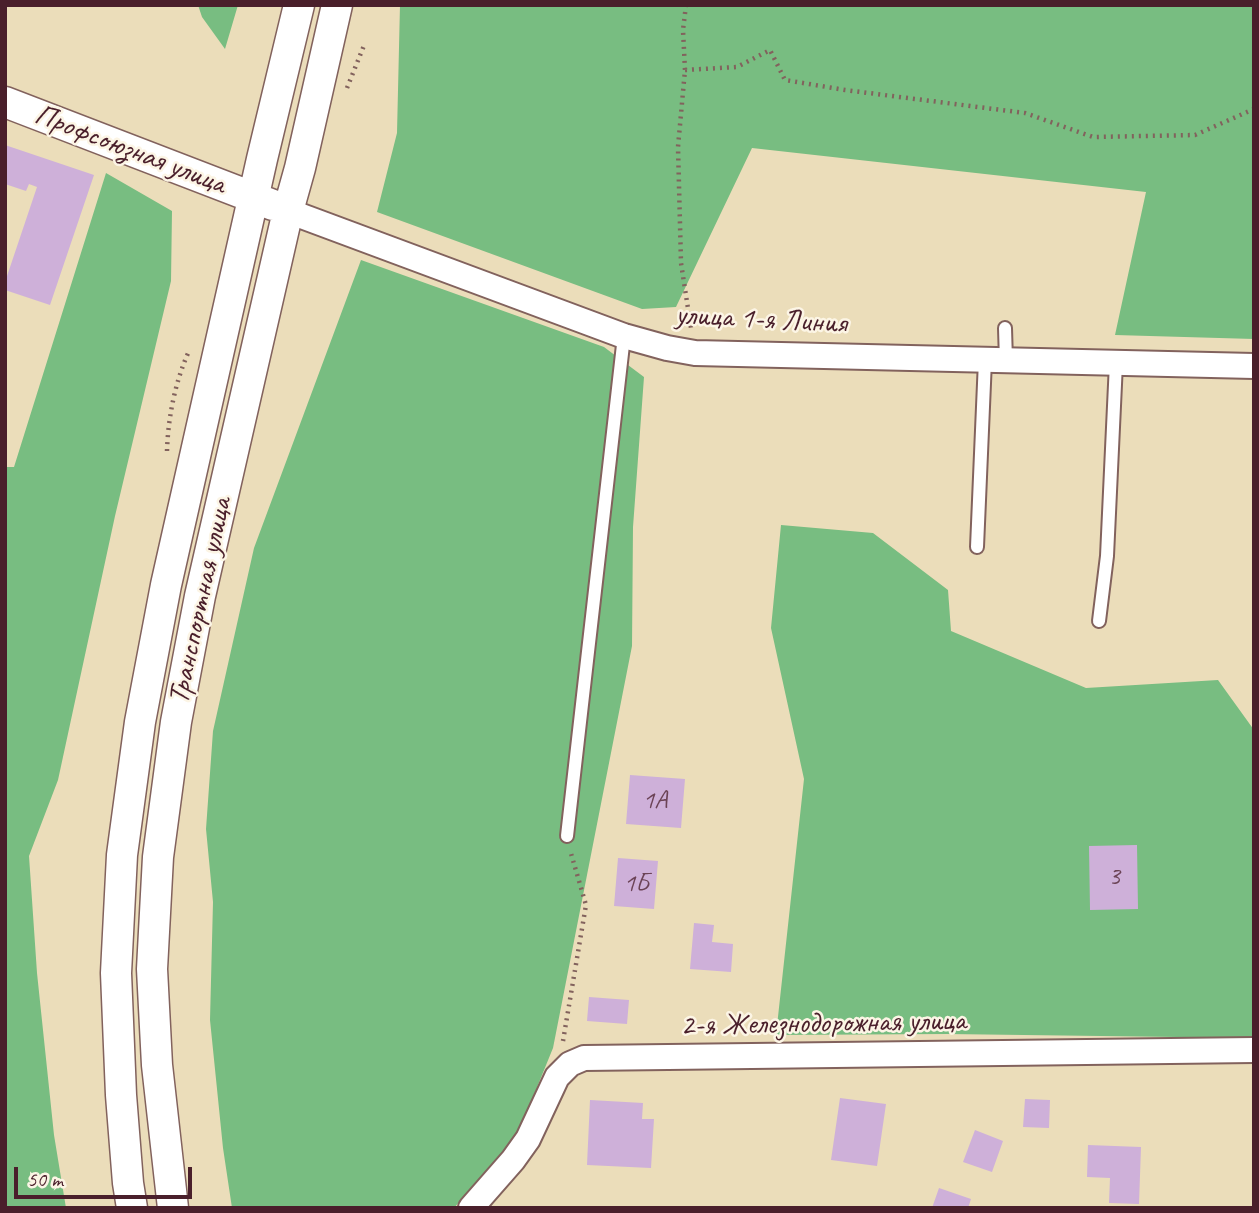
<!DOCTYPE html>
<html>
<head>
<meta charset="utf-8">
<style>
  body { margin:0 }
  #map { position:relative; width:1259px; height:1213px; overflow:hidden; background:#ebddba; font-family:Caveat,sans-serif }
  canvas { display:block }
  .frame { position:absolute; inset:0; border:7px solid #4a1f2b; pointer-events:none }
  .scale { position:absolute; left:14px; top:1167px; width:178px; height:32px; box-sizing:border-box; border:4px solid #4a1f2b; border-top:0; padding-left:9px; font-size:21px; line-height:24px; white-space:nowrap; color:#4a1f2b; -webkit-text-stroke:5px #fcf5e5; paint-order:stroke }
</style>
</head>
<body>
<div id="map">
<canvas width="1259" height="1213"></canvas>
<div class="frame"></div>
<div class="scale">50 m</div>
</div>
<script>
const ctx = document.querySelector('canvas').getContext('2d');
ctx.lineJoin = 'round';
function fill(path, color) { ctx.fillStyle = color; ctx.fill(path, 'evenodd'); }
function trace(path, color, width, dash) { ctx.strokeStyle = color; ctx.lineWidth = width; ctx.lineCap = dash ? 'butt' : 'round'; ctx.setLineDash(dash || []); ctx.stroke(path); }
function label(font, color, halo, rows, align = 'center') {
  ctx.font = font + ' Caveat,sans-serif'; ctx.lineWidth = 5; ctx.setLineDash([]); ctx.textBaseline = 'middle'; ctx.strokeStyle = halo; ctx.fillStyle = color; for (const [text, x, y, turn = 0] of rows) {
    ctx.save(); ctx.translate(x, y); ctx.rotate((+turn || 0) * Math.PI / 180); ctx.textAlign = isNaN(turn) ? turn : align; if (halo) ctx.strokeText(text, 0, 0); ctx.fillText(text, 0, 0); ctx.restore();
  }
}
fill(new Path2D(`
  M198 5H238L225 49 202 17Z
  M400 5H1254V339L1115 335 1146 192 752 148 676 307 642 309 377 212 397 133Z
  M106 173 172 211 171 281 115 516 58 780 29 856 37 973 54 1135 66 1208H5V467H14Z
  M361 260 604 347 644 377 633 527 632 646 553 1048 518 1134 454 1208H232L223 1148 210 1020 213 902 206 829 213 731 254 548Z
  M781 525 873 533 948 590 951 631 1086 688 1218 680 1254 730V1038L947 1034 776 1035 804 779 771 628Z`), '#78bd81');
fill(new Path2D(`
  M5 145 94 175 50 305 5 290V282L37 187 29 184 26 191 5 184Z
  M630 775 685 779 681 828 626 824Z
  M1137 845 1138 909 1090 910 1089 846Z
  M618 858 658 861 654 909 614 906Z
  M694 923 714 925 712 942 733 944 731 972 690 969Z
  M589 997 629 1000 627 1024 587 1021Z
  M840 1098 886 1104 877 1166 831 1160Z
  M1025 1099 1050 1100 1049 1128 1023 1127Z
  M590 1100 643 1103 642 1119H654L651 1168 587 1165Z
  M975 1130 1003 1141 992 1172 963 1162Z
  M1088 1145 1141 1147 1139 1204 1109 1203 1110 1178 1087 1177Z
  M939 1188 971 1199 968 1208H932Z`), '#ceb0d9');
const service = new Path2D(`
  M1005 328 1006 361
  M977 547 985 360
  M1099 621 1107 556 1116 363
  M567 836 624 336`);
const minor = new Path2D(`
  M288 211 624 336 667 348 695 353 1254 366
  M471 1208 513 1160 528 1139 557 1077 570 1064 584 1058 1254 1050`);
const tertiary = new Path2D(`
  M5 102 273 205
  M132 1208 128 1183 121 1095 116 973 122 855 140 722 166 585 262 159 299 5
  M173 1208 157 1065 152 969 158 857 176 722 200 596 288 211 300 168 337 5`);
trace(service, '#82625d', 16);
trace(minor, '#82625d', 28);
trace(tertiary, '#82625d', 33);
trace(new Path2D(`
  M686 5 683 30 685 70 678 147 681 263 691 328
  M685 70 737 67 770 50 785 80 845 90 1025 113 1093 137 1195 135 1254 109
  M347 88 365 43
  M167 451C168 418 175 382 189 351
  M563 1041 586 905 570 850`), '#82625d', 4.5, [2, 5]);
trace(service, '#fff', 12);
trace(minor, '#fff', 24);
trace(tertiary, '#fff', 30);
label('26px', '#6b4356', null, [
  ["1А",655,801],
  ["3",1114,877],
  ["1Б",636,884]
]);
label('30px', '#4a1f2b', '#fcf5e5', [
  ["Профсоюзная улица",130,150,21],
  ["улица 1-я Линия",761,320,3],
  ["Транспортная улица",201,601,-78],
  ["2-я Железнодорожная улица",823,1024,-1]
]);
</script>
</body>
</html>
